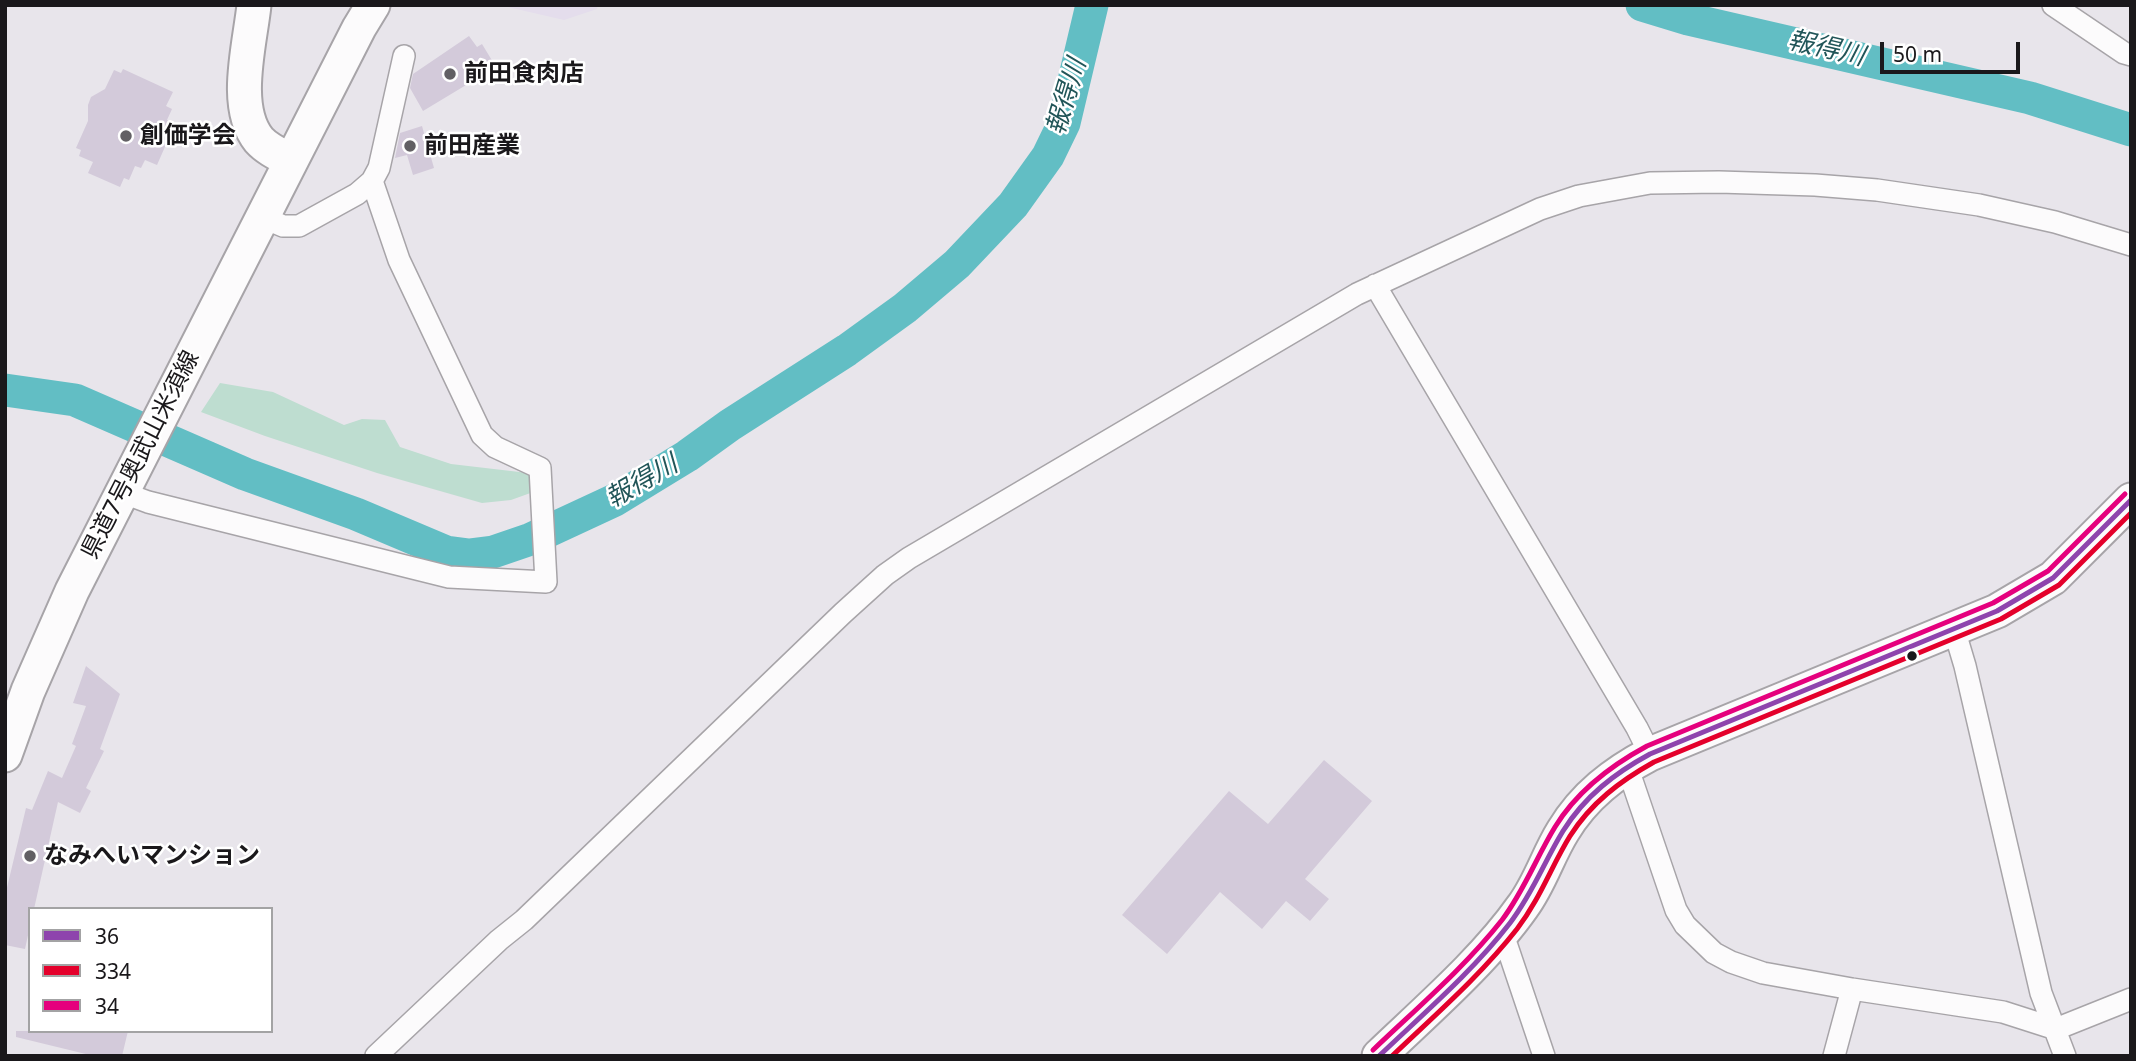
<!DOCTYPE html>
<html>
<head>
<meta charset="utf-8">
<style>
  body { margin:0 }
  #map { position:relative; width:2136px; height:1061px; overflow:hidden; background:#e8e5eb; font-family:"Noto Sans",sans-serif }
  canvas { display:block }
  .frame { position:absolute; inset:0; border:7px solid #1a181b; pointer-events:none }
  .legend { position:absolute; left:28px; top:907px; width:245px; height:126px; box-sizing:border-box; background:#fff; border:2px solid #a3a3a4; margin:0; padding:9px 12px; list-style:none; font-size:21px; color:#1a181b }
  .legend li { display:flex; align-items:center; gap:14px; height:35px }
  .legend b { width:35px; border:2px solid #a3a3a4 }
  .scale { position:absolute; left:1880px; top:42px; width:140px; height:32px; box-sizing:border-box; border:4px solid #1a181b; border-top:0; padding-left:9px; font-size:21px; line-height:24px; white-space:nowrap; color:#1a181b; -webkit-text-stroke:5px #fff; paint-order:stroke }
</style>
</head>
<body>
<div id="map">
<canvas width="2136" height="1061"></canvas>
<div class="frame"></div>
<ul class="legend">
<li><b style="height:9px;background:#8e44ad"></b>36</li>
<li><b style="height:9px;background:#e4002b"></b>334</li>
<li><b style="height:9px;background:#e5007d"></b>34</li>
</ul>
<div class="scale">50 m</div>
</div>
<script>
const ctx = document.querySelector('canvas').getContext('2d');
ctx.lineJoin = 'round';
function fill(path, color) { ctx.fillStyle = color; ctx.fill(path, 'evenodd'); }
function trace(path, color, width, dash) { ctx.strokeStyle = color; ctx.lineWidth = width; ctx.lineCap = dash ? 'butt' : 'round'; ctx.setLineDash(dash || []); ctx.stroke(path); }
function label(font, color, halo, rows, align = 'center') {
  ctx.font = font + ' "Noto Sans","Noto Sans JP",sans-serif'; ctx.lineWidth = 5; ctx.setLineDash([]); ctx.textBaseline = 'middle'; ctx.strokeStyle = halo; ctx.fillStyle = color; for (const [text, x, y, turn = 0] of rows) {
    ctx.save(); ctx.translate(x, y); ctx.rotate((+turn || 0) * Math.PI / 180); ctx.textAlign = isNaN(turn) ? turn : align; if (halo) ctx.strokeText(text, 0, 0); ctx.fillText(text, 0, 0); ctx.restore();
  }
}
fill(new Path2D(`
  M499 5H598L597 9 564 20Z`), '#e4ddec');
fill(new Path2D(`
  M220 383 273 392 344 425 362 419 385 420 400 447 451 464 528 473 536 491 511 500 482 503 377 473 265 436 201 412Z`), '#beddd0');
trace(new Path2D(`
  M1642 5 1688 19 2030 98 2131 130
  M5 390 75 400 245 474 356 514 446 552 469 555 493 552 531 539 615 500 687 456 730 425 847 350 905 308 957 264 1013 205 1048 156 1064 123 1092 5`), '#62bec4', 33);
fill(new Path2D(`
  M469 36 477 47 482 44 496 67 423 111 410 88 413 74Z
  M123 69 173 92 166 106 172 109 167 120 175 124 157 165 145 160 141 168 135 166 129 180 124 178 120 187 88 173 93 162 79 156 81 150 76 148 88 121V105L91 97 105 89 114 70 121 73Z
  M422 126 434 168 413 175 407 155 395 158 400 133Z
  M86 666 120 694 100 749 104 751 86 788 91 791 80 813 58 802 34 909H30V926L25 949 5 945V896L26 808 32 810 48 771 62 778 76 746 72 744 86 706 73 703Z
  M1324 760 1372 801 1305 879 1329 899 1310 921 1286 901 1262 929 1220 892 1167 954 1122 915 1229 791 1268 824Z
  M16 1031H128L122 1056H94L16 1037Z`), '#d3cada');
const street = new Path2D(`
  M2053 5 2124 53 2131 55
  M262 217 283 226H299L357 194 372 181 379 168 404 56
  M1375 285 1637 728 1650 754
  M121 492 148 502 449 577 546 582 540 468 495 447 482 435 399 260 372 181
  M1954 629 1965 666 2041 993 2065 1056
  M1627 766 1676 910 1685 925 1714 953 1731 962 1763 973 1852 989 2003 1012 2056 1029 2131 999
  M1498 938 1507 946 1544 1056
  M376 1056 499 940 524 920 843 613 885 575 909 558 1357 294 1540 209 1579 196 1650 183 1719 182 1815 185 1877 190 1979 205 2055 222 2131 245
  M1834 1056 1852 989`);
const primary = new Path2D(`
  M254 5C250 44 232 107 259 140 267 149 280 155 291 161
  M5 755 28 691 72 591 359 28 373 5
  M1379 1056C1427 1010 1485 960 1523 906 1540 883 1548 855 1563 831 1584 796 1614 773 1650 754L1997 611 2053 578 2131 500`);
trace(street, '#a7a4a8', 24);
trace(primary, '#a7a4a8', 37);
trace(street, '#fcfbfc', 21);
trace(primary, '#fcfbfc', 33);
trace(new Path2D(`
  M1379 1056C1424 1013 1472 972 1510 923 1533 893 1544 862 1563 831 1585 796 1615 773 1650 754L1997 611 2053 578 2131 500`), '#8e44ad', 5);
trace(new Path2D(`
  M1392 1056C1435 1015 1480 976 1517 929 1540 899 1551 867 1570 836 1591 803 1620 781 1654 762L2001 619 2059 585 2131 513`), '#e4002b', 5);
trace(new Path2D(`
  M1373 1050C1417 1008 1464 968 1502 920 1524 891 1536 858 1555 827 1577 791 1610 766 1647 746L1993 603 2048 571 2125 494`), '#e5007d', 5);
for (const [x, y, r, color] of [
  [450,74,7,"#626064"],
  [126,136,7,"#626064"],
  [410,146,7,"#626064"],
  [1912,656,6,"#1a181b"],
  [30,856,7,"#626064"]
]) { const dot = new Path2D(); dot.arc(x, y, r, 0, 2 * Math.PI); ctx.fillStyle = color; ctx.fill(dot); trace(dot, '#fff', 2.5); }
label('bold 24px', '#1a181b', '#fff', [
  ["前田食肉店",464,74],
  ["創価学会",140,136],
  ["前田産業",424,146],
  ["なみへいマンション",44,856]
], 'left');
label('24px', '#1a181b', '#fff', [
  ["県道7号奥武山米須線",141,455,-63]
]);
label('italic 26px', '#215558', '#fff', [
  ["報得川",1826,49,13],
  ["報得川",1067,97,-73],
  ["報得川",642,482,-30]
]);
</script>
</body>
</html>
